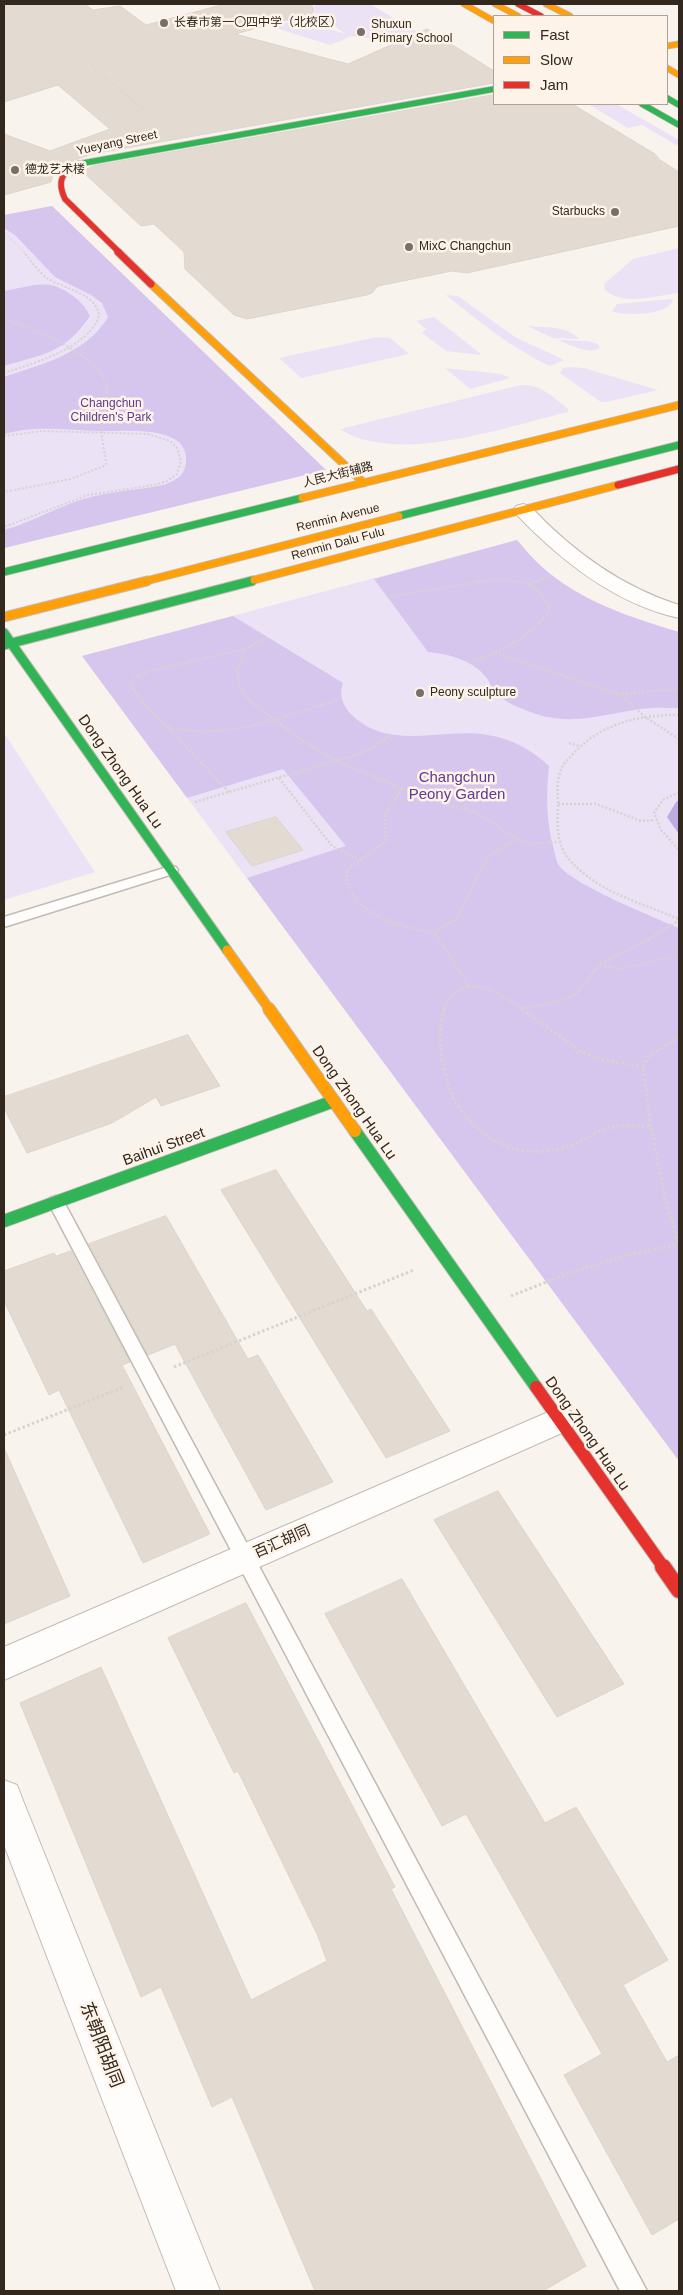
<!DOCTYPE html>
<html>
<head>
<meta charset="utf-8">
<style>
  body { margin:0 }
  #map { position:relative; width:683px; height:2295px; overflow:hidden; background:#f9f3ed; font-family:Arial,sans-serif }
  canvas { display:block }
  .frame { position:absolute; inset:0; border:5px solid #32281e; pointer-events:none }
  .legend { position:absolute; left:493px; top:15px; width:175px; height:90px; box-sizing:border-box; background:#fef3e8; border:1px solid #aca297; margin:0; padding:6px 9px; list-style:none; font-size:15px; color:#32281e }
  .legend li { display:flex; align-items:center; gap:10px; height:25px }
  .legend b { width:25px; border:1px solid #aca297 }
</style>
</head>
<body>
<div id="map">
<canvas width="683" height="2295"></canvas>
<div class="frame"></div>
<ul class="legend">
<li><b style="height:6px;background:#30b455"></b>Fast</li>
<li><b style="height:6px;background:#ff9f0a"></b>Slow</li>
<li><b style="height:6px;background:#e5322d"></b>Jam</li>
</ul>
</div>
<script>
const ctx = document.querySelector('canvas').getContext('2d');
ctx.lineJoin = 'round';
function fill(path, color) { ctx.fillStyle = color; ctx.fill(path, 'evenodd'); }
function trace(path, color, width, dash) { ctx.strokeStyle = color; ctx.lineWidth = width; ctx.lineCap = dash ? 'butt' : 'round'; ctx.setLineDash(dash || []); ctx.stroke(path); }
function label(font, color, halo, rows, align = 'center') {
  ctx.font = font + ' Arial,"Noto Sans SC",sans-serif'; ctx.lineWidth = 5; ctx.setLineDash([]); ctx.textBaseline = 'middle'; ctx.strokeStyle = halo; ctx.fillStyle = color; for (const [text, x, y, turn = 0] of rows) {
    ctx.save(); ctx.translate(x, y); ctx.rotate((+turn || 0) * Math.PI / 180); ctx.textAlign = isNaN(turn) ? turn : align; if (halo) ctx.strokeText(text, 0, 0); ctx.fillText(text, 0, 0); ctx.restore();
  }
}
fill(new Path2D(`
  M318 4H370L432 41 423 43 408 33 396 38 379 40 352 36 330 45 273 27 297 19 346 34 312 11V8Z
  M588 104H616L679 140V144L676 145 642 125 628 128Z
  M52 206 326 470 4 548V215Z
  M679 248V293C657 295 624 307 605 290L604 284 633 259Z
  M446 295 458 296 515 337 564 360 550 366C511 348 480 322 446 295Z
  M670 299 673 300C668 316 625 316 612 311L617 304Z
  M434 317 481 354 480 355 446 351 422 333 426 329 416 321Z
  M527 326C544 328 566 325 579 339L553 338Z
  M377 337 390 338 409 354 301 378 279 358Z
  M558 340 588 341 598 344 600 348C588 355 570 345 558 340Z
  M570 367 584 368 658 390 607 402H601L560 373 563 368Z
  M445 368 501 374 510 378 470 389Z
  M521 385C541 384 553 397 568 409V412C505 427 400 465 341 430L344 428Z
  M517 540C525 549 532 558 541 566 578 600 631 618 679 632V1461L82 656Z
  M4 733 95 872 4 900Z`), '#ebe2f6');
fill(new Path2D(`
  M52 206 326 470 4 548V530C33 522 58 506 87 498 112 491 138 490 163 485 175 481 185 476 186 462 190 423 121 432 99 431 66 430 36 425 4 434V377C42 364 86 354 108 317L102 303 91 295 55 277 15 235 4 228V215Z
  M34 285C39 285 45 284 50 285 66 288 84 302 90 316 65 353 44 354 4 366V291Z
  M517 540C525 549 532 558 541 566 578 600 631 618 679 632V708C667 708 654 707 641 709 603 714 575 726 536 714 522 709 502 702 493 690 491 687 490 683 488 680 476 661 449 654 428 652L374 579Z
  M233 616 343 683C339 693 342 704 349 712 387 753 441 727 488 735 512 739 532 750 549 766 546 795 546 821 554 850 555 854 556 860 558 864 568 883 656 918 679 928V1461L247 878 346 846 283 769 187 798 82 656Z`), '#d6c6ee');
fill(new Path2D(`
  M679 800V834L667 817 676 802Z`), '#beabdf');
const building = new Path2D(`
  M4 4H84L93 10 120 6 146 25 225 4H312L313 13 235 34 348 64 427 29 494 71V83L92 154 64 164 53 175 51 182 4 195V134L50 151 110 129 58 85 4 102Z
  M494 95V104H572L655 154 660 160 679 172V226L467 273 452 271 378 286 372 293 367 295 247 319 234 315 185 269 184 252 154 224 141 226 83 172 72 176 93 166Z
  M276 817 303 850 252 866 226 832Z
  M188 1035 220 1086 161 1106 156 1097 112 1123 27 1153 4 1108V1097Z
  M276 1170 367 1311 371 1309 450 1431 386 1458 221 1190Z
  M166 1216 248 1359 258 1355 333 1482 266 1510 175 1344 148 1355 89 1244Z
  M71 1251 130 1362 122 1365 210 1534 143 1563 59 1390 49 1395 4 1301V1271L54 1253 56 1256Z
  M4 1448 70 1596 4 1624Z
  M498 1491 624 1684 557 1717 434 1520Z
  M402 1579 545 1823 576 1807 668 1960 623 1985 667 2062 679 2055V2219L652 2235 564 2075 602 2054 466 1814 442 1826 325 1614Z
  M246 1603 395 1887 391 1889 586 2266 543 2291H315L232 2097 212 2107 161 1987 141 1997 20 1703 101 1667 251 2000 327 1961 317 1934 238 1771 234 1773 168 1638Z`);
fill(building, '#e3dbd2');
trace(building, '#dbd4cc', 1);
const lane = new Path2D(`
  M171 866 176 867 178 870 176 873 4 927V917Z
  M56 1196 62 1198 64 1202 647 2291H620L48 1202 50 1198Z`);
const street = new Path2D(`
  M523 504 530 506C572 551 620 586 679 605V618C615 604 561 561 516 514L514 510 516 506Z
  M560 1407 571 1411 576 1420 571 1429 4 1680V1647Z
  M4 1780 17 1785 22 1798 220 2291H176L4 1845Z`);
const fastFar3 = new Path2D(`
  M667 98 679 105
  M642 104 679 125
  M78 164 494 89`);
const fastFar2 = new Path2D(`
  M399 516 679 445
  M4 572 302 498
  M247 582 254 580`);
const fastFar1 = new Path2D(`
  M4 633 227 950
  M4 645 252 581`);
const fast = new Path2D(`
  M355 1131 536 1387
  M4 1221 334 1101`);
const slowFar3 = new Path2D(`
  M464 4 494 21
  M495 4 518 16
  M546 4 570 16
  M667 46 679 44
  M667 68 679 75`);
const slowFar2 = new Path2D(`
  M151 284 364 483
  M302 498 679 405
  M254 580 618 485
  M142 582 399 516`);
const slowFar1 = new Path2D(`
  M4 617 147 581
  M227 950 270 1010`);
const slow = new Path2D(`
  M269 1009 355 1131`);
const jamFar3 = new Path2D(`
  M518 4 541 16
  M78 164C61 172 57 182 65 199L120 253`);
const jamFar2 = new Path2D(`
  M118 252 151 284
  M618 485 679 469`);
const jamFar1 = new Path2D(`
  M536 1387 664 1568`);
const jam = new Path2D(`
  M663 1567 679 1590`);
trace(lane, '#c2bbb3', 3);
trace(street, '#c2bbb3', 2);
trace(fastFar3, '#c2bbb3', 7);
trace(fastFar2, '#c2bbb3', 9);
trace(fastFar1, '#c2bbb3', 11);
trace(fast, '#c2bbb3', 14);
trace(slowFar3, '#c2bbb3', 7);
trace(slowFar2, '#c2bbb3', 9);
trace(slowFar1, '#c2bbb3', 11);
trace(slow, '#c2bbb3', 14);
trace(jamFar3, '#c2bbb3', 7);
trace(jamFar2, '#c2bbb3', 9);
trace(jamFar1, '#c2bbb3', 14);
trace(jam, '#c2bbb3', 18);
trace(new Path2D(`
  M92 64 95 69 161 124
  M4 232 25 253`), '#d6d3d1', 1, [1, 1]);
trace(new Path2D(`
  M4 319C30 327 99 355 106 384 111 401 102 418 102 434 102 445 106 454 106 465L71 479 4 492
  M4 373C32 364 91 347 99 315 95 292 63 289 47 278 38 271 31 261 24 252
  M4 436 42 431 148 434 170 441 177 448 181 461 177 474 167 481 154 485 88 495 4 527
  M475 582 496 579 522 582
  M535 582 552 575`), '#d6d3d1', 2, [2, 2]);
trace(new Path2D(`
  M530 584 538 581
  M387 597 485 581
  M267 637 245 649 237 672 239 687 250 701 300 739 336 761 426 798 477 813 518 839 532 844 560 842
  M495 653 621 695 645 717 679 739
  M469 663C500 651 530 638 550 610 542 592 537 586 518 581
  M622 694 679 689
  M679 715C641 715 605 722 577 750 571 756 564 762 561 770 556 782 558 796 558 808 557 826 557 845 569 859 597 892 641 903 679 919
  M168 727C226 742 286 715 341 699
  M569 743 579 746
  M279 778 332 846 359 860
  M402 788 385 815 386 841 346 871C348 916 401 926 435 933
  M229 792 140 699 131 685 134 678 149 671 245 649
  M679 792 663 800 654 813 661 830 679 850
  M195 802 359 754 376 746 391 734
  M558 804H596L641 821 655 820
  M600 965 621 969 656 960 679 957
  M469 986 435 933 458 917 480 871 491 854 518 839
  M522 1009 561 1001 577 993 600 964 651 938 679 920
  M444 1010C458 967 500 993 524 1010`), '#d6d3d1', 2.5, [2, 2]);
trace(new Path2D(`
  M444 1009C436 1036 442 1069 452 1095 458 1110 469 1121 481 1131 507 1154 542 1157 574 1144 587 1138 599 1130 613 1127 625 1124 639 1126 651 1127
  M522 1009 581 1052 604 1060 643 1067
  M679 1037 649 1056 643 1067 651 1127 665 1197 679 1244
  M511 1296 569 1273 623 1256 679 1244
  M174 1367 414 1270
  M4 1435 124 1387`), '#d6d3d1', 3, [2.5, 2.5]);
fill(lane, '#fefdfc');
fill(street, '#fefdfc');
trace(fastFar3, '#30b455', 5.5);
trace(fastFar2, '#30b455', 7);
trace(fastFar1, '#30b455', 9);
trace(fast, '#30b455', 12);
trace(slowFar3, '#ff9f0a', 5.5);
trace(slowFar2, '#ff9f0a', 7);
trace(slowFar1, '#ff9f0a', 9);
trace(slow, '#ff9f0a', 12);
trace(jamFar3, '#e5322d', 5.5);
trace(jamFar2, '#e5322d', 7);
trace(jamFar1, '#e5322d', 12);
trace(jam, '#e5322d', 16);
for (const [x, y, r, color] of [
  [164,23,5,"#786f66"],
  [361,32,5,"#786f66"],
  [15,170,5,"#786f66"],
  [615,212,5,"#786f66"],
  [409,247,5,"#786f66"],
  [420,693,5,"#786f66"]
]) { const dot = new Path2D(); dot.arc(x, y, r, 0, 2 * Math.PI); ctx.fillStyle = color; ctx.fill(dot); trace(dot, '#fef3e8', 2); }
label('12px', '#32281e', '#fef3e8', [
  ["长春市第一〇四中学（北校区）",174,23],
  ["Shuxun",371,25],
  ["Primary School",371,39],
  ["德龙艺术楼",25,170],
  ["Starbucks",605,212,"right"],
  ["MixC Changchun",419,247],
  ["Peony sculpture",430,693]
], 'left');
label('12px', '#32281e', '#fef3e8', [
  ["Yueyang Street",117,143,-12],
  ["人民大街辅路",338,475,-14],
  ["Renmin Avenue",338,518,-14],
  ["Renmin Dalu Fulu",338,544,-15]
]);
label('12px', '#5d3a94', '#fef3e8', [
  ["Changchun",111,404],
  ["Children's Park",111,418]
]);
label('15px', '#32281e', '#fef3e8', [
  ["Dong Zhong Hua Lu",120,772,55],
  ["Dong Zhong Hua Lu",354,1103,55],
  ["Baihui Street",164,1147,-20],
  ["Dong Zhong Hua Lu",587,1434,55],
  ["百汇胡同",282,1542,-24]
]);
label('15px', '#5d3a94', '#fef3e8', [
  ["Changchun",457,778],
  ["Peony Garden",457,795]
]);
label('18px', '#32281e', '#fef3e8', [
  ["东朝阳胡同",101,2045,69]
]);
</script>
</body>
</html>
